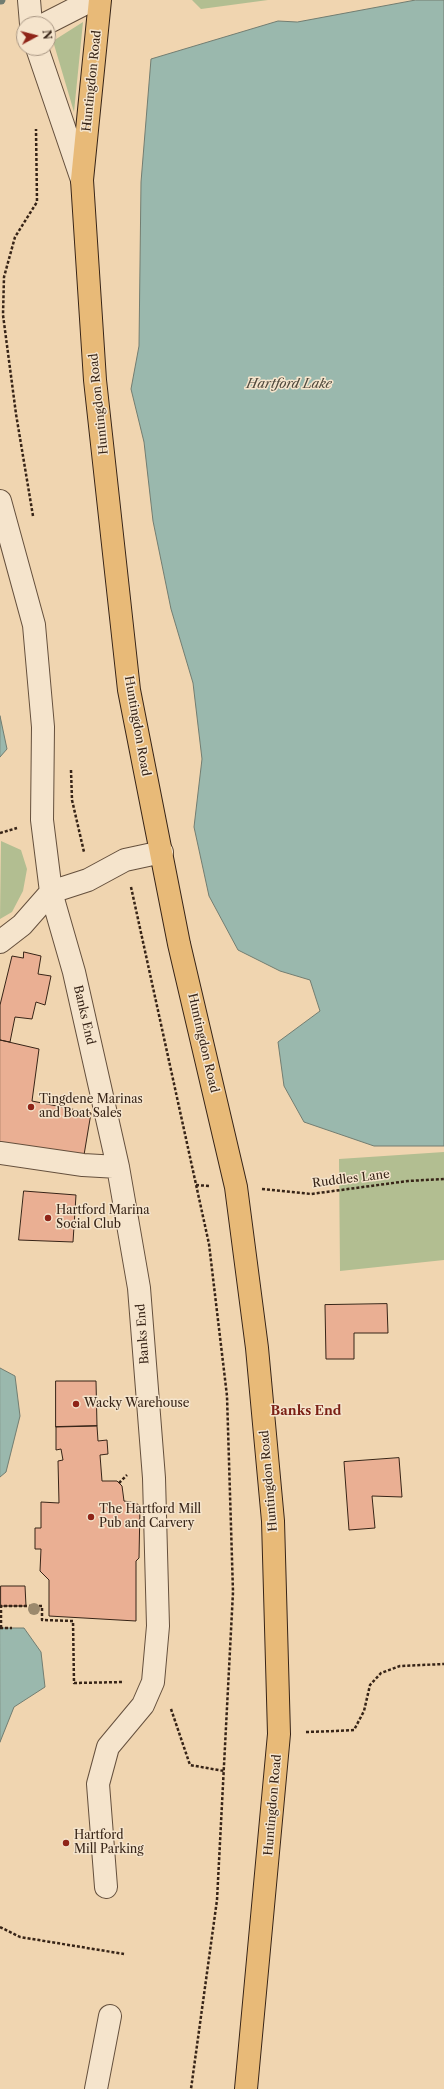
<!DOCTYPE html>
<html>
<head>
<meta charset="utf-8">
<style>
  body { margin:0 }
  #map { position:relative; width:444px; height:2089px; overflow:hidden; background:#f0d5b0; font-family:"Libre Caslon Text",serif }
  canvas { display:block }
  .north { position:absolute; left:16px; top:16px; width:40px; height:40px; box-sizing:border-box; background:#f5e4cc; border:1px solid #a99784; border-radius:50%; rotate:83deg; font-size:11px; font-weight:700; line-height:16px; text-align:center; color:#372417 }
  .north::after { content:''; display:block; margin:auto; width:14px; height:18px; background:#8f2418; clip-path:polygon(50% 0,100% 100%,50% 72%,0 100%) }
</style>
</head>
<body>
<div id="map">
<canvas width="444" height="2089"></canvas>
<div class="north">N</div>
</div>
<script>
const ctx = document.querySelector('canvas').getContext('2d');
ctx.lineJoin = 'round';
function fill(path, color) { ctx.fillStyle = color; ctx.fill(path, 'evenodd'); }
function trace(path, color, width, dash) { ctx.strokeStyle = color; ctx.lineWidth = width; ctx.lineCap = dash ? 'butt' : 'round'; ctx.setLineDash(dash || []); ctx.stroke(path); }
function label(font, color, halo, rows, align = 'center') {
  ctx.font = font + ' "Libre Caslon Text",serif'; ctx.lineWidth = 3; ctx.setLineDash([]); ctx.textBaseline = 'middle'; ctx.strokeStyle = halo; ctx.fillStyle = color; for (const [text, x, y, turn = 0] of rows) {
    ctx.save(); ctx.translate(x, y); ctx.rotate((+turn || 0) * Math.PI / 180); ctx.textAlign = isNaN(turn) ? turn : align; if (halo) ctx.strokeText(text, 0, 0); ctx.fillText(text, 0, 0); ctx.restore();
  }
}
fill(new Path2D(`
  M192 0H268L201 9Z
  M83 22 74 112 53 41Z
  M1 841 21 850 27 869 23 891 12 912 0 919Z
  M444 1152V1260L340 1271 339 1159Z`), '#b2be91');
const water = new Path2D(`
  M416 0H444V1146H374L304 1122 284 1086 278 1042 320 1011 310 980 280 971 238 950 209 896 194 827 202 759 193 683 171 609 153 521 144 442 131 389 139 346 141 182 151 59 278 21 297 22Z
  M0 716 7 749 0 757Z
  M0 1368 15 1376 20 1416 6 1472 0 1477Z
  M0 1628H24L41 1652 45 1687 14 1707 0 1742Z`);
fill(water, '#9ab8ad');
trace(water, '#727d71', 1);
trace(new Path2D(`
  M0 0H1`), '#727d71', 9);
const building = new Path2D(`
  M24 952 41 956 38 974 51 976 45 1005 36 1002 32 1019 15 1017 10 1042 0 1040V1005L12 956 23 958Z
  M0 1040 39 1049 32 1101 91 1113 83 1161 0 1151Z
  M24 1191 76 1195 73 1242 19 1240Z
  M387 1304 388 1333H354V1359H326L325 1305Z
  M56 1381H96L97 1426 56 1427Z
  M97 1426 98 1441 107 1440 108 1454 100 1455 102 1481H117L122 1486 124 1501 136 1503 140 1506 139 1558 136 1561V1621L49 1616V1580L40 1571 41 1549H35V1528H41V1502L59 1503 58 1461 63 1460 61 1449 56 1450V1427Z
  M399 1458 402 1497 372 1496 375 1528 349 1530 344 1462Z
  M1 1586H25L26 1606H1Z`);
fill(building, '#eaaf93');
trace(building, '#372417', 1);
const minor = new Path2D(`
  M29 0 31 24
  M45 24 92 0
  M37 48 82 180
  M0 501 34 625 43 727 42 820 51 892 22 925 0 942
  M0 1153 83 1165 118 1167
  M106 1887 98 1784 108 1747 143 1705 153 1682 158 1626 154 1478 139 1288 118 1167 74 972 51 892 88 880 125 860 162 852
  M96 2089 110 2016`);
const major = new Path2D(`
  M100 0 82 180 95 380 129 690 179 944 236 1187 257 1348 273 1521 279 1734 246 2089`);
trace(minor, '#65503d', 24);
trace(major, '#372417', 24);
trace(new Path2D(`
  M33 516 16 414 3 315 4 277 15 237 37 202 36 129
  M71 770 72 800 84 852
  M0 833 17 828
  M131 887 209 1244 227 1396 233 1592 217 1900 191 2089
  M196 1185 209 1186
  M262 1189 311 1194 408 1181 444 1179
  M119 1483 127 1475
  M0 1628H12
  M1 1628V1606H42V1620L73 1621 74 1683 124 1682
  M171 1709 190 1765 224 1771
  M336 1731 354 1730 364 1711 370 1685 381 1673 400 1666 444 1664
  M306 1732 337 1731
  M0 1927 20 1937 124 1954`), '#372417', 2.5, [3, 2]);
trace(minor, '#f5e4cc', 22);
trace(major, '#e8ba78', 22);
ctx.fillStyle = '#9b896d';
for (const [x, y] of [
  [34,1609]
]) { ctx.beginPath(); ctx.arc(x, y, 6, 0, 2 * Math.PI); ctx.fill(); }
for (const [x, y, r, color] of [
  [31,1107,4,"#8f2418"],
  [48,1218,4,"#8f2418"],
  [76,1404,4,"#8f2418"],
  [91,1517,4,"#8f2418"],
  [66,1843,4,"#8f2418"]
]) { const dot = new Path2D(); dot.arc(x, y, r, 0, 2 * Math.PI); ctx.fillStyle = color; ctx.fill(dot); trace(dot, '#f5e4cc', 1.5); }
label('12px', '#372417', '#f5e4cc', [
  ["Huntingdon Road",92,81,-84],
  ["Huntingdon Road",99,404,-96],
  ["Huntingdon Road",137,726,80],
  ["Banks End",84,1015,77],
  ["Huntingdon Road",203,1043,77],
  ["Ruddles Lane",351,1179,-7],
  ["Banks End",143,1334,-94],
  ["Huntingdon Road",269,1481,-95],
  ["Huntingdon Road",273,1805,-85]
]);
label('12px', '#372417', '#f5e4cc', [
  ["Tingdene Marinas",39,1100],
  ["and Boat Sales",39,1114],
  ["Hartford Marina",56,1211],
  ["Social Club",56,1225],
  ["Wacky Warehouse",84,1404],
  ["The Hartford Mill",99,1510],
  ["Pub and Carvery",99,1524],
  ["Hartford",74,1836],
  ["Mill Parking",74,1850]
], 'left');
label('italic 13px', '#50493c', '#f5e4cc', [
  ["Hartford Lake",289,384]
]);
label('bold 13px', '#7a1f14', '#f5e4cc', [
  ["Banks End",306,1411]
]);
</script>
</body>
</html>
